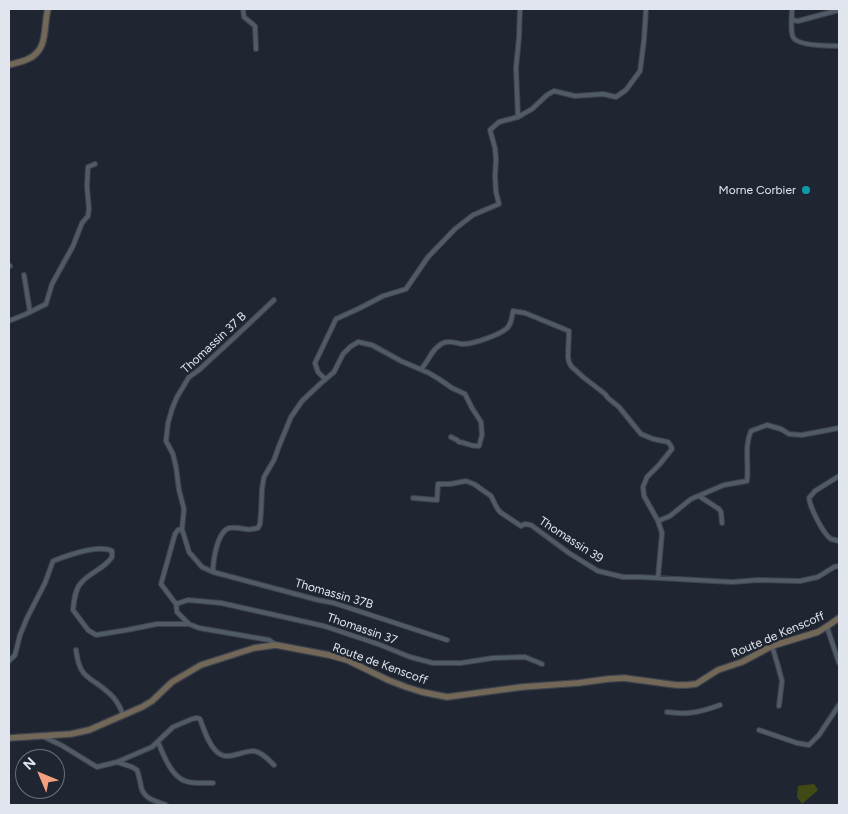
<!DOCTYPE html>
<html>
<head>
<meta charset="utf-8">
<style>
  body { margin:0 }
  #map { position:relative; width:848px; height:814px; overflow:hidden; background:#1f2632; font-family:Figtree,sans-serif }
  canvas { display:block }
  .frame { position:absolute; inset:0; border:10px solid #e1e6ee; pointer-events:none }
  .north { position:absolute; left:15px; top:749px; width:50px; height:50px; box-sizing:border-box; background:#1f2632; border:1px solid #6d737d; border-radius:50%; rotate:315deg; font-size:14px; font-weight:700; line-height:20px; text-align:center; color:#e1e6ee }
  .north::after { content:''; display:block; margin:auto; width:18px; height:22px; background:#f2a07f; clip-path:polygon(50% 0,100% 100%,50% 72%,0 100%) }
</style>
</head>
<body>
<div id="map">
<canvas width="848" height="814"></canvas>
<div class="frame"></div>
<div class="north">N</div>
</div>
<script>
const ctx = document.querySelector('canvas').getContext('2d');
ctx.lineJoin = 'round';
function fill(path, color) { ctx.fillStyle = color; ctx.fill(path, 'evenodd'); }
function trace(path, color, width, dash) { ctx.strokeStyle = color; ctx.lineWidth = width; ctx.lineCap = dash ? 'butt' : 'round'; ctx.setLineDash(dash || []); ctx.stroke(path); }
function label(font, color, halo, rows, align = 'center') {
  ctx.font = font + ' Figtree,sans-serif'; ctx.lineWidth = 5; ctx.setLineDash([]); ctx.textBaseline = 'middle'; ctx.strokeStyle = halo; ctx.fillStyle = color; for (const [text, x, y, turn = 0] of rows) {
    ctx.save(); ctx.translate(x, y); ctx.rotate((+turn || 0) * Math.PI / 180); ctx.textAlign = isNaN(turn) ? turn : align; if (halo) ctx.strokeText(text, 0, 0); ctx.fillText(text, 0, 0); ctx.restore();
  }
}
fill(new Path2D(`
  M814 784 818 790 802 804 797 797 798 786Z`), '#414a15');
const street = new Path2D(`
  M243 9 244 17 255 26 256 49
  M792 9C792 15 790 31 793 37 797 46 830 46 839 46
  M792 20 798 21 839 10
  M518 117 516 68 519 38 520 9
  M9 265 10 266
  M24 275 30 312
  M274 300 238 334 199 370 189 377 177 397 172 409 168 423 166 441 173 454 176 467 179 490 184 509 182 529 178 530 175 534 161 584 176 604 177 612 189 624 199 628 269 640 276 645
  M9 321 26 314 46 304 52 284 73 246 82 223 88 216 89 209 87 187 88 167 95 164
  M421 369C429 361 432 348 443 343 450 340 455 343 462 344 471 345 499 335 506 329 511 326 512 317 513 311L525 313 569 331 568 357 569 362 571 366 583 377 605 394 608 398 619 407 641 434 653 439 668 442 671 446 672 449 659 465 647 477 643 487 644 496 658 521 662 533 658 578
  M325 379 318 372 315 363 336 319 360 308 383 296 406 289 428 257 455 229 473 215 499 204 496 192 495 176 496 160 495 148 490 130 499 122 518 117 532 109 547 95 554 91 575 96 603 94 616 97 626 90 640 71 644 40 646 9
  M839 476 815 491 809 498C810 507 823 534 831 539 831 539 839 541 839 541
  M699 496 719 509 721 512 722 523
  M413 498 437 500 438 484H450L466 481 474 484 491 496 497 508 500 512 521 526 525 524 531 525 569 553 598 571 623 577H640L732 582 758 580 800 581 818 577 834 567 839 566
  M658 521 670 516 691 499 724 485 747 481C749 464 744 446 751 431L767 425 781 429 789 434 802 435 839 428
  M182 529 189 552 202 567 213 572C213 561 217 532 229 528 235 527 240 528 245 529 249 530 254 529 258 528L260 524 261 512 262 489 264 477 274 460 279 446 291 417 302 401 320 384 334 372 343 354 350 347 358 342 372 345 401 361 429 373 439 379 452 388 465 394 472 408 481 422 482 435 479 446C470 447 466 442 459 442L457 440 451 437
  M213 572 318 600 334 603 447 640
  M176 604 188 600 221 603 324 626 378 644 410 657 433 663H461L493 658 525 657 542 664
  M827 627 839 663
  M772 646 778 666 782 681 779 706
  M76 650C77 656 78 664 81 669 85 677 92 680 99 685 111 694 118 700 123 715
  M9 661 15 655 20 635 27 618 45 583 53 561C66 556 99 544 112 551V557C103 570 90 572 81 583 75 589 74 601 73 610L88 630 96 635 127 630 157 624H188
  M667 712C688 715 701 712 720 705
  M759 730 797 743 809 745 819 735 839 705
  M42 736 61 745 97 767 117 762 152 747 173 727 192 719 197 718 200 719C204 730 208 743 216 751 227 763 242 750 254 751 262 752 269 760 274 765
  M158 742C163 754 171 776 185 781 193 784 205 783 213 783
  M117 762 132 767 137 770C139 776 140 781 141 786 143 799 156 801 166 805`);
const secondary = new Path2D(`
  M9 65C15 63 22 62 28 59 49 50 43 26 48 9
  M9 738 71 734 89 730 142 707 152 701 172 682 201 665 254 648 276 645 329 655 347 660 388 680 406 687 422 692 447 697 522 687 578 683 608 679 624 678 676 685H687L696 684 718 670 742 662 772 646 818 632 829 625 839 618`);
trace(street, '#3c434c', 6);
trace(secondary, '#3c434c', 8);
trace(street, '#515a67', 4);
trace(secondary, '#736858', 5.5);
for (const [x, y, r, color] of [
  [806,190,5,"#0f9aa8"]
]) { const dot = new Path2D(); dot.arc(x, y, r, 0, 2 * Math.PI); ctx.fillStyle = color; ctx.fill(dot); trace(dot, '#1f2632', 2); }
label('12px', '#e1e6ee', '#1f2632', [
  ["Morne Corbier",796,190]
], 'right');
label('12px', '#e1e6ee', '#1f2632', [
  ["Thomassin 37 B",214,343,-43],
  ["Thomassin 39",571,540,33],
  ["Thomassin 37B",334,594,16],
  ["Thomassin 37",362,629,19],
  ["Route de Kenscoff",778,635,-23],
  ["Route de Kenscoff",380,664,20]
]);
</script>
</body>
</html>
